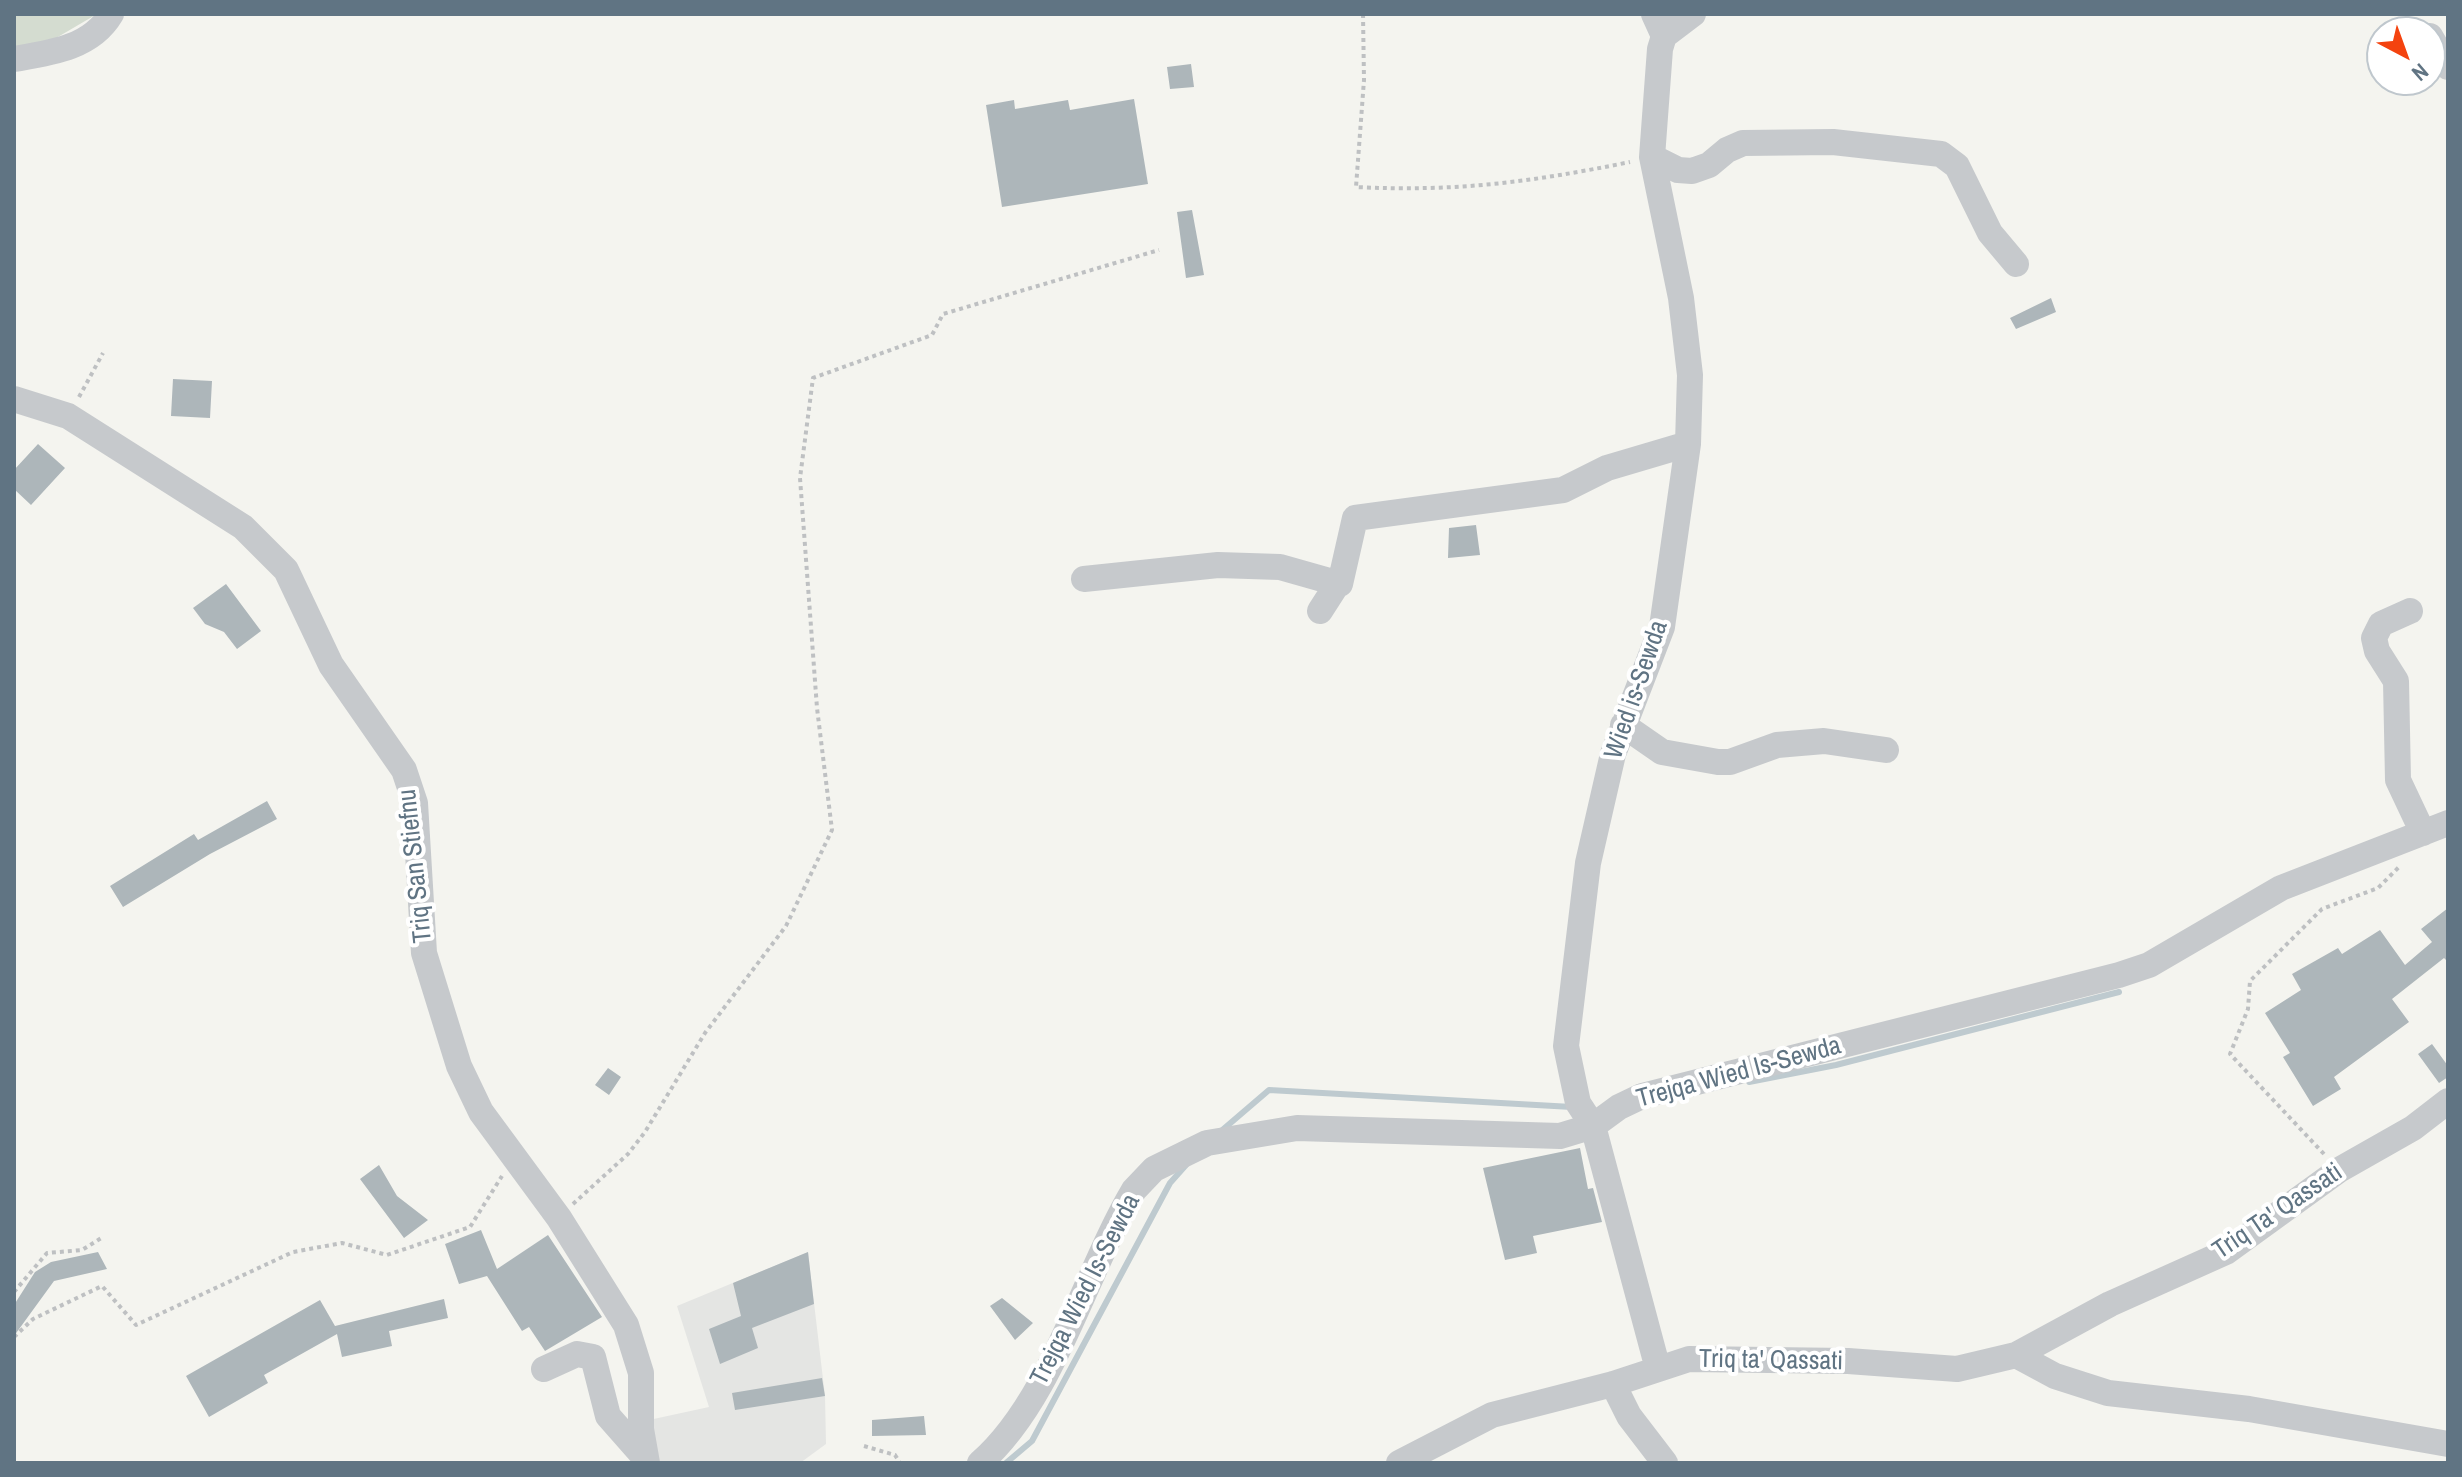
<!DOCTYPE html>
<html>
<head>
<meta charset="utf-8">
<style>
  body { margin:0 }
  #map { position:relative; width:2462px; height:1477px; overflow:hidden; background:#f4f4ef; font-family:"Archivo Narrow",sans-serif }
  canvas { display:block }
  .frame { position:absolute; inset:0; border:16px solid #607483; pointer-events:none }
  .north { position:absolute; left:2366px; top:16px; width:80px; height:80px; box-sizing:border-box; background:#fff; border:2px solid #bfc7cd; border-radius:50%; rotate:139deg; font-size:22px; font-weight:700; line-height:32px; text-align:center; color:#607483 }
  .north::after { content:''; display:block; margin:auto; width:28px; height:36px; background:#f4430f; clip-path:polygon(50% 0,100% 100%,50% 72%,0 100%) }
</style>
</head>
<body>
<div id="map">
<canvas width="2462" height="1477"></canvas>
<div class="frame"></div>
<div class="north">N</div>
</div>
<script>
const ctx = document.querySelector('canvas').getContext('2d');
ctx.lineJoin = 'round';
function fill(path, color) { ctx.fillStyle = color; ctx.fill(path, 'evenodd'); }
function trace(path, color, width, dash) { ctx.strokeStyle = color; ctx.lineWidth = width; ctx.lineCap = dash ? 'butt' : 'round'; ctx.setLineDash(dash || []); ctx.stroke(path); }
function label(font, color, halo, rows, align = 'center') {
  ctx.font = font + ' "Archivo Narrow",sans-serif'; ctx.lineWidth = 8; ctx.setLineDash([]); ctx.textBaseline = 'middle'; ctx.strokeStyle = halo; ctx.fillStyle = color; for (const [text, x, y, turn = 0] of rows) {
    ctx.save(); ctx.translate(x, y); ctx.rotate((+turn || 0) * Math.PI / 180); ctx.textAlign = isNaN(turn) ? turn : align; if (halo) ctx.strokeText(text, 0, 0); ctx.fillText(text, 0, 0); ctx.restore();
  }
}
fill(new Path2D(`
  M808 1252 825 1396 826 1444 800 1463H659L649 1420 709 1407 677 1306Z`), '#e4e5e3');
fill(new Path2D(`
  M14 14H97L34 51 14 55Z`), '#d4dcd0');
trace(new Path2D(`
  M1749 1082 1836 1065 2119 992
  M1220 1132 1269 1090 1572 1107
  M1006 1463 1032 1441 1170 1183 1186 1165`), '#becacf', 6);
fill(new Path2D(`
  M1191 64 1194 87 1170 89 1167 67Z
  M1134 99 1148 184 1002 207 986 105 1014 100 1015 109 1068 100 1070 110Z
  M1192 210 1204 275 1186 278 1177 212Z
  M2051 298 2056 312 2016 329 2010 318Z
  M173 379 212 381 210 418 171 416Z
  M38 444 65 468 31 505 14 489V470Z
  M1476 525 1480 555 1448 558 1449 528Z
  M226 584 261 631 237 649 224 632 205 624 193 608Z
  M267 801 277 819 210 854 123 907 110 886 194 834 198 840Z
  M2448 908V962L2444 958 2392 999 2409 1022 2334 1077 2341 1089 2313 1106 2283 1057 2290 1053 2265 1013 2301 990 2292 974 2338 948 2342 954 2380 930 2405 965 2432 942 2421 929Z
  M2432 1044 2448 1066V1077L2439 1083 2418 1054Z
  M608 1068 621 1077 609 1095 595 1085Z
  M1580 1148 1588 1189 1593 1188 1602 1222 1533 1236 1537 1253 1505 1260 1483 1168Z
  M379 1165 397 1196 428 1220 404 1238 360 1179Z
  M481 1230 497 1269 548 1235 602 1317 545 1351 529 1327 522 1331 487 1276 459 1284 445 1244Z
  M98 1252 107 1269 54 1281 14 1336V1305L35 1272 51 1262Z
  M808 1252 814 1304 752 1328 758 1348 720 1364 709 1329 741 1316 733 1283Z
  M1002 1298 1033 1323 1015 1340 990 1306Z
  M444 1299 448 1318 389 1331 392 1346 342 1357 337 1334 264 1375 268 1383 209 1417 186 1376 320 1300 335 1326Z
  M822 1378 825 1396 735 1410 732 1393Z
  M924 1416 926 1435 872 1436V1420Z`), '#adb6ba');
trace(new Path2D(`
  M1363 14 1364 80 1356 187C1457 192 1531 182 1630 162
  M79 397 103 353
  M2324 1154 2230 1054 2248 1009 2250 981 2322 909 2378 888 2400 866
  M573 1204 628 1154 645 1132 705 1033 786 926 832 830 817 708 800 478 813 378 932 335 943 314 1159 250
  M14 1292 47 1253 82 1250 103 1237
  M14 1337 33 1319 102 1286 136 1325 293 1252 342 1243 387 1255 470 1227 502 1176
  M864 1446 895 1455 900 1463`), '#bec0c2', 4, [4, 4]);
trace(new Path2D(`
  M1654 14 1664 36
  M2430 36 2448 67
  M14 59C50 53 91 48 111 14
  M1652 157 1678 170 1692 171 1709 165 1727 150 1743 143 1833 142 1941 154 1957 166 1990 233 2016 264
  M14 399 68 416 243 527 286 570 331 665 404 770 415 803 424 953 459 1066 481 1112 559 1218 626 1325 641 1373V1429L647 1463
  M1084 579 1218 565 1280 567 1340 584 1355 518 1563 490 1607 468 1688 444
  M1320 611 1338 583
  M2410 611 2381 624 2374 638 2377 651 2396 681 2398 780 2423 833
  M1623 725 1662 752 1718 762H1730L1777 745 1824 741 1886 750
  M2016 1355 2055 1376 2108 1393 2249 1409 2448 1444
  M544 1369 577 1354 593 1357 608 1416 645 1458
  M1658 1369 1593 1126 1578 1103 1566 1046 1588 863 1613 754 1662 627 1688 444 1690 375 1681 298 1652 157 1660 49 1664 36 1693 14
  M1613 1384 1629 1416 1665 1463
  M980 1463C1053 1399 1084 1274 1134 1190L1154 1169 1207 1143 1297 1128 1560 1136 1593 1126 1619 1107 1642 1096 2119 975 2149 965 2281 888 2448 823
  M1399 1463 1492 1415 1613 1384 1689 1359 1848 1361 1957 1369 2016 1355 2110 1304 2226 1252 2339 1170 2413 1128 2448 1101`), '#c6c9cc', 26);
label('26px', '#607483', '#fff', [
  ["Wied is-Sewda",1637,690,-71],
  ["Triq San Stiefnu",416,866,-96],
  ["Trejqa Wied Is-Sewda",1739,1073,-15],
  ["Triq Ta' Qassati",2278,1212,-34],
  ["Trejqa Wied Is-Sewda",1086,1290,-63],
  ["Triq ta' Qassati",1771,1361,1]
]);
</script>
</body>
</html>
